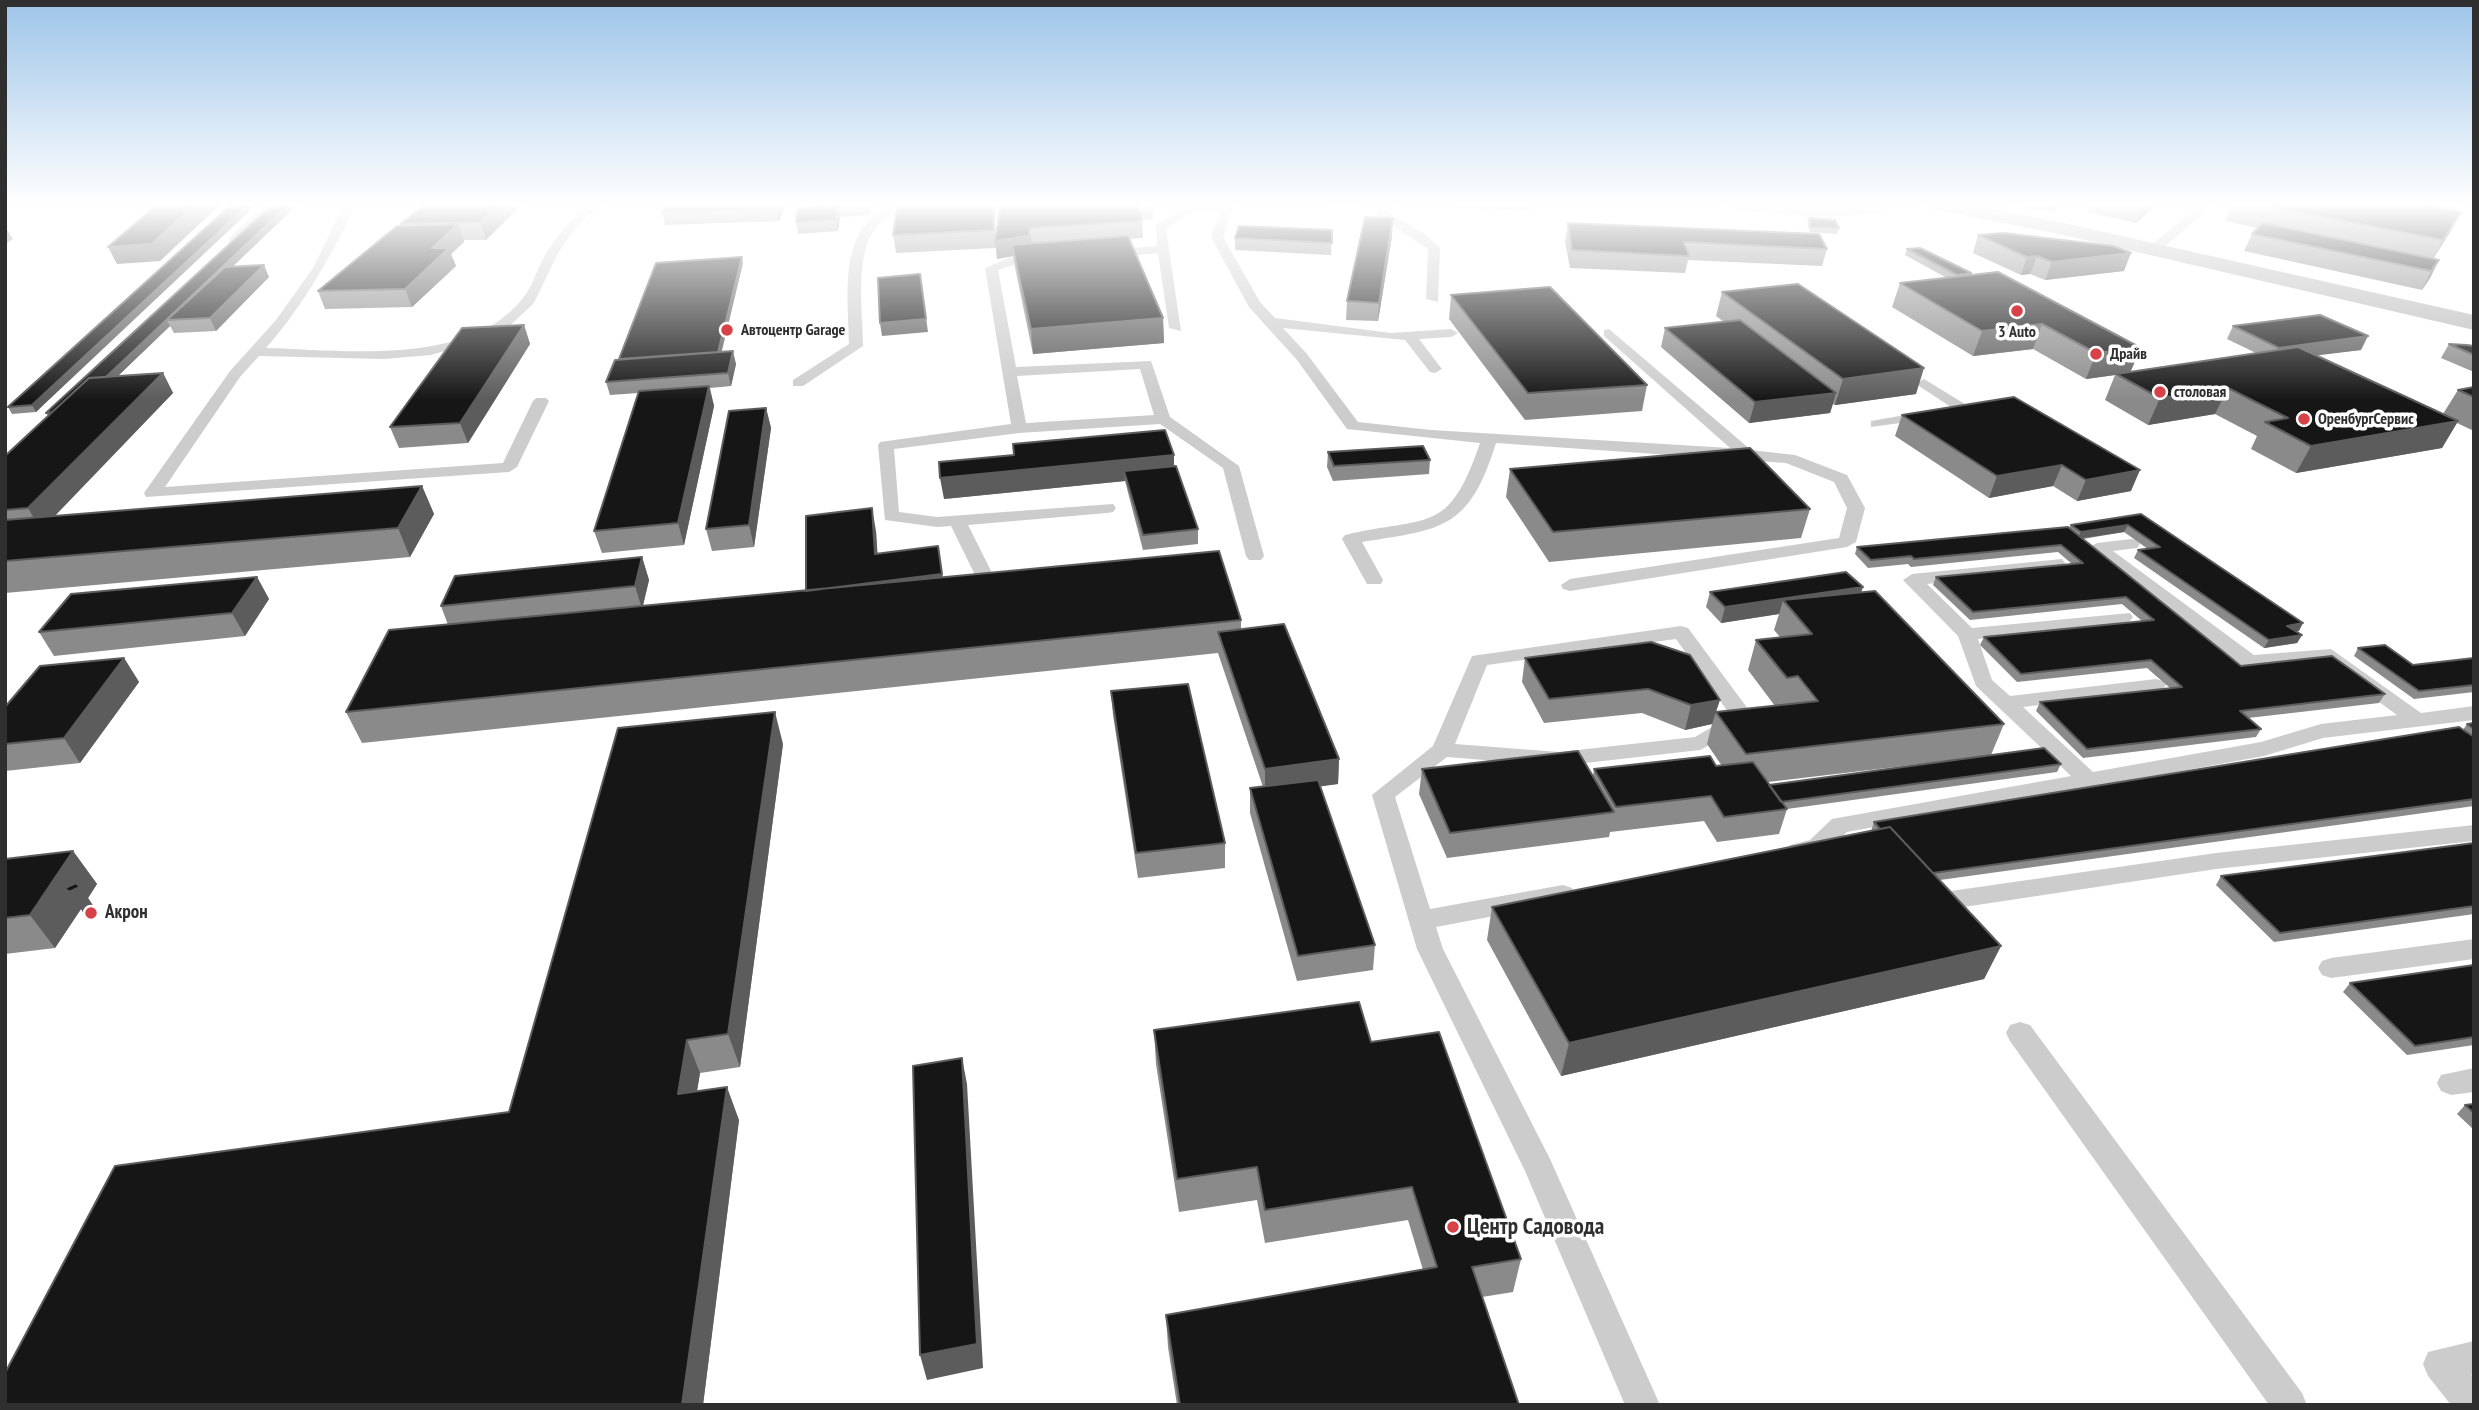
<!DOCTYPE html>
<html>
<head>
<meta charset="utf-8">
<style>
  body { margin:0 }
  #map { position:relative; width:2479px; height:1410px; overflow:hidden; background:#fff; font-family:"PT Sans Narrow",sans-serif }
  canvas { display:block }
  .frame { position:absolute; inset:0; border:7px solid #2f2f2f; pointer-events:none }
</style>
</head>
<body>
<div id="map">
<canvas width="2479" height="1410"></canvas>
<div class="frame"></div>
</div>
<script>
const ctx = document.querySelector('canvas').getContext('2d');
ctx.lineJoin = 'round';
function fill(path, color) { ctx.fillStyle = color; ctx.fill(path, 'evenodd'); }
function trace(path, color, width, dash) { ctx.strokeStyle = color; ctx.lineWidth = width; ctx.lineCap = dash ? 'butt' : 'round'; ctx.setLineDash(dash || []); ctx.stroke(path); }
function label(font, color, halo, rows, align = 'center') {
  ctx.font = font + ' "PT Sans Narrow",sans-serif'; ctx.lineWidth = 7; ctx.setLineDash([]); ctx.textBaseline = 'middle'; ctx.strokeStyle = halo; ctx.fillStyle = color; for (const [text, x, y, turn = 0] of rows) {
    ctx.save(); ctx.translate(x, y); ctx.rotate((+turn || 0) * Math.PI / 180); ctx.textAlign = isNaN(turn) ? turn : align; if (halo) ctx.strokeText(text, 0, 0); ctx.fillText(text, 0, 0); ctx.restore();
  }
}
fill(new Path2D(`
  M266 203H279L237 244H229V238Z
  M345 203H357C331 255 305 304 266 348 343 350 470 367 523 298 533 286 537 269 545 255 557 235 572 219 589 203H602L575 228 557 255 534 303 500 335 431 355 384 359 259 356 240 377 165 487 503 463 533 401 536 398H546L549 401 517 467 509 472 146 497 144 493 230 371 276 320 313 268Z
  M903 203H917C906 213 889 214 879 224 853 249 863 313 863 346L803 386H793V380L849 344C849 306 839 245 873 217 881 210 893 208 903 203Z
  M1214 203H1235L1223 237 1260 302 1275 318 1391 333 1451 329 1458 333 1451 337 1419 339 1442 369 1435 373 1430 372 1405 340 1283 328 1307 354 1358 422 1431 430 1730 448 1604 336V330L1609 329 1751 450 1795 455 1847 475 1865 508 1856 542 1847 547 1570 591 1563 589 1561 585 1570 579 1839 538 1847 508 1834 482 1786 463 1496 443C1469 529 1444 529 1362 542L1383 580 1381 584H1367L1342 539 1345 535C1428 515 1448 537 1480 443L1347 429 1297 360 1249 307 1211 237 1221 209 1192 212 1166 228 1181 331 1169 328 1158 253 1107 258 1101 254 1107 250 1157 246 1156 225 1185 207Z
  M1384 203H1396L1388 212 1426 235 1440 248 1438 302 1426 299 1428 249 1377 215 1375 213Z
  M1722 203 1805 209 1883 206 1889 209C1871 222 1742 217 1722 203Z
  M2203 203H2216L2157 253H2149V247Z
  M1043 255 1047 256V262L1013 265 998 270 1016 367 1151 361 1170 417 1239 466 1264 556 1261 560H1249L1246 556 1223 468 1160 424 1019 433 894 449 899 512 937 517 1113 504 1116 508 1113 512 1107 513 968 525 992 573 1013 574 1015 578 1013 582 979 583 951 526 937 527 885 520 878 445 880 442 1011 424 985 268 1011 257ZM1140 369 1154 415 1026 423 1017 376Z
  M1924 379 1973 409 1965 414 1871 427V421L1951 407 1919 386 1917 383Z
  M2131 539 2137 540 2140 544 2137 548 2113 551 2254 655 2331 649 2421 713 2474 706V720L2323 738 2264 756 1847 832C1831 848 1814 864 1790 857L1786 851 1790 845 1810 840 1832 819 2071 776 1976 686 1958 636 1903 580 1912 574 2062 559 2065 563 2062 567 2056 568 1927 584 1972 628 2130 613 2133 617 2130 621 2123 623 1978 639 1992 680 2010 696 2156 679 2163 681 2166 685 2163 689 2156 691 2023 707 2093 772 2261 742 2321 724 2397 715 2320 659 2243 666 2088 548 2097 543Z
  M1681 626 1688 628 1751 713 1754 718 1751 723 1700 750 1559 766 1447 757 1395 797 1430 909 1563 885 1572 888 1575 894 1572 900 1563 903 1436 927 1443 949 1550 1159 1660 1405H1625L1525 1171 1417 949 1372 795 1433 746 1472 656ZM1676 639 1731 716 1695 737 1559 752 1455 744 1487 665Z
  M2474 825V841L2216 869 1944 910 1935 907 1932 901 1935 895 1944 892 2216 853Z
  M2474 939V959L2331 978 2322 975 2318 968 2322 961 2331 958Z
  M2020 1022 2030 1025 2302 1393 2307 1405H2269L2010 1041 2006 1033 2010 1025Z
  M2474 1068V1092L2451 1095 2441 1091 2437 1083 2441 1075Z
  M2474 1341V1375H2471L2474 1379V1405H2451L2428 1376 2423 1364 2428 1352Z`), '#ccc');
fill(new Path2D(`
  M1921 203H1964L2055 221 2474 315V330L2055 233 1931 209Z`), '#b9b9b9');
fill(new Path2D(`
  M233 203 36 412 12 414 8 407Z
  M274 203H299L232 267 269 277 216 331 174 333 170 326 118 376 163 373 173 393 55 516 422 486 434 514 410 557 5 593V456L48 416 46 413Z
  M523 203 486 240H464V242L451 254 456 266 412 307 325 309 318 291 402 226 401 224Z
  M871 203V215L840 217 838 231 798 234 796 222 798 207Z
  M898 203H994L995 239 1001 203H1152L1153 219 1142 220 1143 238 1129 239 1163 318 1164 343 1033 354 1015 268 1013 256 997 259 996 245V248L896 253 893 235Z
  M1291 203H1359V205Z
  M1454 203H1532L1531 211 1454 207Z
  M2007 203H2059L2058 207 2050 212Z
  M2091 203H2159L2136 223 2087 212Z
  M2233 203H2459L2454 211 2461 212 2449 234 2433 259 2439 260 2430 278 2422 290 2244 251 2252 234 2258 228 2225 221Z
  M785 207 779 221 665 225 662 213Z
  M1809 218 1839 228 1837 234 1810 232 1807 224Z
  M1568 223 1827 249 1822 266 1688 260 1685 273 1570 268 1565 241Z
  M1332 230 1331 255 1235 250V238Z
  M1978 235 2124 271 2045 280 2030 274 2021 275 1973 253Z
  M1392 236 1378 321 1346 320 1347 301Z
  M1907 249 1971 273 1970 275 2131 372 2256 353 2227 339 2233 326 2361 350 2315 355 2443 414 2458 390 2474 387V431L2457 423 2442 448 2296 473 2251 449 2257 436 2215 414 2148 425 2105 400 2115 375 2086 379 2033 349 1973 356 1892 307 1900 283 1947 278 1905 255Z
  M743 263 722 351 736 364 731 386 710 388 714 406 684 545 602 553 594 531 638 393 610 395 606 382 619 359Z
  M1722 292 1916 394 1835 405 1833 404 1830 413 1749 423 1661 347 1665 328 1724 322 1716 316Z
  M1451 295 1647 385 1642 411 1525 420 1449 319Z
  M524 325 530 344 468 443 399 448 390 427Z
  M2449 344 2474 346V372L2441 358Z
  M2014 397 2131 491 2077 501 2053 486 1989 498 1895 436 1902 415Z
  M766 408 771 428 754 547 712 551 706 529Z
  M1328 452 1430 460 1429 474 1333 481 1327 467Z
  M1174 455V466L1198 529V544L1143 550 1125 481 944 499Z
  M1510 469 1810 509 1801 538 1549 562 1506 497Z
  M2141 514 2299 631H2296L2302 635 2297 643 2264 648 2134 558 2138 550 2148 549 2124 532 2083 539 2241 666 2385 694 2379 703 2248 718 2261 729 2256 737 2083 758 2036 711 2040 702 2170 688 2147 668 2017 682 1980 645 1984 637 2142 621 2122 604 1970 620 1933 585 1936 577 2072 564 2058 552 1911 567 1908 564 1868 568 1855 554 1857 547 2069 528 2071 525Z
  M876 531 877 553 943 578 1241 620V630L1339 759 1338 784 1320 786 1375 945 1373 970 1297 981 1250 813V788L1263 787 1218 653 362 743 346 712 448 625 441 606 642 557 649 580 643 606 806 591Z
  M257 577 269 599 245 636 54 656 39 632Z
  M1710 592H1861L2004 724 1991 755 2061 764 2057 772 1787 809 1779 834 1717 842 1704 821 1610 832 1609 837 1447 858 1419 794 1422 769 1593 776 1594 769 1722 766 1707 744 1712 724 1685 730 1642 713 1544 723 1522 682 1525 658 1651 642 1717 712 1775 706 1748 670 1756 640 1780 637 1774 630 1779 614 1721 623 1706 607ZM1946 761 1769 785 1768 782Z
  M2358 648 2413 665 2474 658V692L2414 699 2354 656Z
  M124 658 139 682 80 763 5 771V707Z
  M1111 691 1225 843V868L1138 878 1113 715Z
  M2474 723V806L1940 880 2001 946 1984 979 1561 1076 1487 940 1492 907 1871 831 1874 822 2463 730 2467 724Z
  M783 744 740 1067 700 1073 697 1091 739 1120 703 1405H5L509 1112Z
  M2474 843V914L2274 942 2216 885 2221 876Z
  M73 851 97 884 88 898 98 913 87 918 81 909 55 948 5 954V859Z
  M2474 965V1045L2407 1055 2343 992 2350 983Z
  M1154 1030 1371 1042 1521 1259 1513 1292 1482 1297 1519 1405H1177L1168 1347 1166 1315 1423 1270 1408 1220 1265 1243 1257 1200 1179 1212 1156 1064Z
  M2474 1104V1130L2457 1114 2465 1105Z`), '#8a8a8a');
fill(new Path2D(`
  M196 203H222L160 261 117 264 108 247Z
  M250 203H258L36 412 32 405Z
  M290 203H299L177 320H167L170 326 74 418 70 411Z
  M500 203H523L486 240 480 222Z
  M780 203H784L785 207 779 221 777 209Z
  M993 203 995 212V241L1030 228 1032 245H1012L1013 256 997 259 994 230Z
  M2057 203H2059L2058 207 2050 212 2052 207Z
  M2146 203H2159L2136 223 2143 206Z
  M838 205 840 217 838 231 836 220Z
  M2461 212 2449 234 2430 263 2443 240Z
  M1393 218 1392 236 1378 321 1379 303Z
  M458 224 464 242 451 254 456 266 412 307 405 289 432 248Z
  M5 228H6L13 239 5 244Z
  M2131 253 2124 271 2045 280 2052 262Z
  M2037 256 2030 274 2021 275 2027 257Z
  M742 257 743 263 718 365 717 359Z
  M2439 260 2430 278 2422 290 2431 271Z
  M264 265 269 277 216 331 210 318Z
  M920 274 928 332 882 336 880 323Z
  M1163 318 1164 343 1033 354 1031 329Z
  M2042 324 2033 349 1973 356 1982 331Z
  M524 325 530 344 468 443 460 423Z
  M2368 336 2361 350 2272 361 2279 348Z
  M2141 348 2130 373 2116 374 2115 375 2086 379 2096 353Z
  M733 351 736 364 731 386 728 373Z
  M1924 368 1916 394 1835 405 1843 379Z
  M163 373 173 393 41 530 28 508Z
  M709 386 714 406 684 545 678 523Z
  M2228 388 2215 414 2148 425 2160 398Z
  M1836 393 1830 413 1749 423 1755 402Z
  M766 408 771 428 754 547 749 525Z
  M2458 421 2442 448 2296 473 2311 446Z
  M1174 455V477L1124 471 1125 481 944 499 940 478Z
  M2062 465 2053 486 1989 498 1997 476Z
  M2140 470 2131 491 2077 501 2086 480Z
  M422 486 434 514 410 557 398 528Z
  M872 508 876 531 879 576 875 554Z
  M2128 525 2124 532 2077 539 2081 532Z
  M938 546 946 597 806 591Z
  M642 557 649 580 642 609 635 586Z
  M257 577 269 599 245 636 232 613Z
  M1863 587 1858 602 1783 600 1779 614 1721 623 1725 607Z
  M2303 623 2299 631 2283 634 2287 626Z
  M2302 635 2297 643 2264 648 2269 640Z
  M124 658 139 682 80 763 64 738Z
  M1720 700 1712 724 1685 730 1691 705Z
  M775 712 783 744 740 1067 728 1034Z
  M1339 759 1338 784 1265 794V769Z
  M73 851 97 884 88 898 98 913 87 918 81 909 55 948 30 915Z
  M2001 946 1984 979 1561 1076 1569 1043Z
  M687 1040 700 1073 691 1127 678 1094Z
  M962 1058 967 1084 983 1368 927 1380 920 1355Z
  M727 1087 739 1120 703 1405H682Z`), '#5c5c5c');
const building = new Path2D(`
  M159 203H196L152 244 108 247Z
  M233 203H250L32 405 8 407Z
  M274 203H290L106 377 89 378 52 412 46 413Z
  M426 203H500L480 222 401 224Z
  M669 203H780L777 209 662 213Z
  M821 203H869L838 205 836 220 796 222 798 207 820 206Z
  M898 203H993L994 230 893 235Z
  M1001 203H1142H1138L1142 221 1030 228 1029 236 995 241Z
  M2035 203H2057L2052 207Z
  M2129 203H2146L2143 206Z
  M2252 203H2413L2461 212 2443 240Z
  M2440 203H2457L2455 206Z
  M1365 217 1393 218 1379 303 1347 301Z
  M1809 218 1835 220 1839 228 1811 227Z
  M1568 223 1819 234 1827 249 1684 242 1689 256 1572 250Z
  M2263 223 2439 260 2431 271 2252 234Z
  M458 224 432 248H449L405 289 318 291 397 226Z
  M1239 226 1332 230V243L1235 238Z
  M2004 233 2113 246 2131 253 2052 262 2037 256 2027 257 1978 235Z
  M1128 236 1163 318 1031 329 1012 245Z
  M1920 248 1971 273 1957 275 1907 249Z
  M742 257 718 352 619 359 656 263Z
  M264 265 210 318 167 320 225 267Z
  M1998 272 2141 348 2096 353 2042 324 1982 331 1900 283Z
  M920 274 926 319 880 323 878 278Z
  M1798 284 1924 368 1843 379 1722 292Z
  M1550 287 1647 385 1528 393 1451 295Z
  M2320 315 2368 336 2279 348 2233 326Z
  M1740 320 1836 393 1755 402 1665 328Z
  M524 325 460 423 390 427 462 328Z
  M2449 344 2467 345 2474 346V355Z
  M2298 347 2458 421 2311 446 2265 422 2288 418 2228 388 2160 398 2116 374Z
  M733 351 728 373 606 382 615 360Z
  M163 373 28 508 5 510V456L89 378Z
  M709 386 678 523 594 531 639 391Z
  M2474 387V397L2458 390Z
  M2014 397 2140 470 2086 480 2062 465 1997 476 1902 415Z
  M766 408 749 525 706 529 729 411Z
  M1165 430 1174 455 940 478 939 462 1014 455 1013 444Z
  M1423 446 1430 460 1334 466 1328 452Z
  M1750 448 1810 509 1553 532 1510 469Z
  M1176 466 1198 529 1143 535 1124 471Z
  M422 486 398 528 5 561V520Z
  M872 508 875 554 938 546 942 574 806 591V516Z
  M2141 514 2303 623 2287 626 2302 635 2269 640 2138 550 2160 547 2128 525 2081 532 2071 525Z
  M2068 527 2241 666 2332 656 2385 694 2240 711 2261 729 2087 749 2040 702 2182 687 2151 660 2021 674 1984 637 2154 620 2126 597 1973 612 1936 577 2083 563 2061 545 1914 559 1911 556 1871 560 1857 547Z
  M1219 551 1241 620 346 712 389 630Z
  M642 557 635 586 441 606 455 576Z
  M1846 572 1863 587 1725 607 1710 592Z
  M257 577 232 613 39 632 71 594Z
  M1875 591 2004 724 1746 754 1716 712 1818 701 1798 676 1787 678 1756 640 1812 634 1783 600Z
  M1284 624 1339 759 1265 769 1218 632Z
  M1651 642 1690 655 1720 700 1691 705 1648 689 1549 699 1525 658Z
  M2385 645 2413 665 2474 658V685L2419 691 2358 648Z
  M124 658 64 738 5 744V707L40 666Z
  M1188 684 1225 843 1136 853 1111 691Z
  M775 712 728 1034 687 1040 678 1094 727 1087 682 1405H5V1373L115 1166 509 1112 618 728Z
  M2474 723V729L2467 724Z
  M2459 727 2474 737V799L1933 873 1890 827 1880 829 1874 822Z
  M2044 748 2061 764 1781 802 1769 785Z
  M1578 751 1614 812 1450 833 1422 769Z
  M1710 756 1716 766 1753 762 1787 809 1724 817 1711 796 1616 807 1594 769Z
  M1318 780 1375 945 1298 956 1250 788Z
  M1890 827 2001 946 1569 1043 1492 907Z
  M2474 843V906L2280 933 2221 876Z
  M73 851 30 915 5 918V859Z
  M76 883 80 887 69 892 65 888Z
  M2474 965V1037L2415 1046 2350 983Z
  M1359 1002 1371 1042 1439 1032 1521 1259 1472 1267 1519 1405H1180L1166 1315 1437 1267 1412 1187 1265 1210 1257 1167 1177 1179 1154 1030Z
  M962 1058 977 1344 920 1355 913 1066Z
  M2474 1104V1113L2465 1105Z`);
fill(building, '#161616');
trace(building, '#5c5c5c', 2);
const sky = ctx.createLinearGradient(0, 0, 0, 400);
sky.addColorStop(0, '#9dc4e8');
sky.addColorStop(0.51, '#fff');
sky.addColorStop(1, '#ffffff00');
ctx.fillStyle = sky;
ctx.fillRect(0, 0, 2479, 400);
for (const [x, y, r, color] of [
  [2017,311,7,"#d64247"],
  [727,330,7,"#d64247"],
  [2096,354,7,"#d64247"],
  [2160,392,7,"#d64247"],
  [2304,419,7,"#d64247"],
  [91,913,7,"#d64247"],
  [1453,1227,7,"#d64247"]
]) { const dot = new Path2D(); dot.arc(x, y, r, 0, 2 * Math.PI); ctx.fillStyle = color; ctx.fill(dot); trace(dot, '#fff', 2.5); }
label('bold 16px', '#2f2f2f', '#fff', [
  ["Автоцентр Garage",741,330],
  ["3 Auto",2017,332,"center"],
  ["Драйв",2110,354],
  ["столовая",2174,392],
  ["ОренбургСервис",2318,419]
], 'left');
label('bold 19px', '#2f2f2f', '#fff', [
  ["Акрон",105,913]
], 'left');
label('bold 23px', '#2f2f2f', '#fff', [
  ["Центр Садовода",1467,1227]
], 'left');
</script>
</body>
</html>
